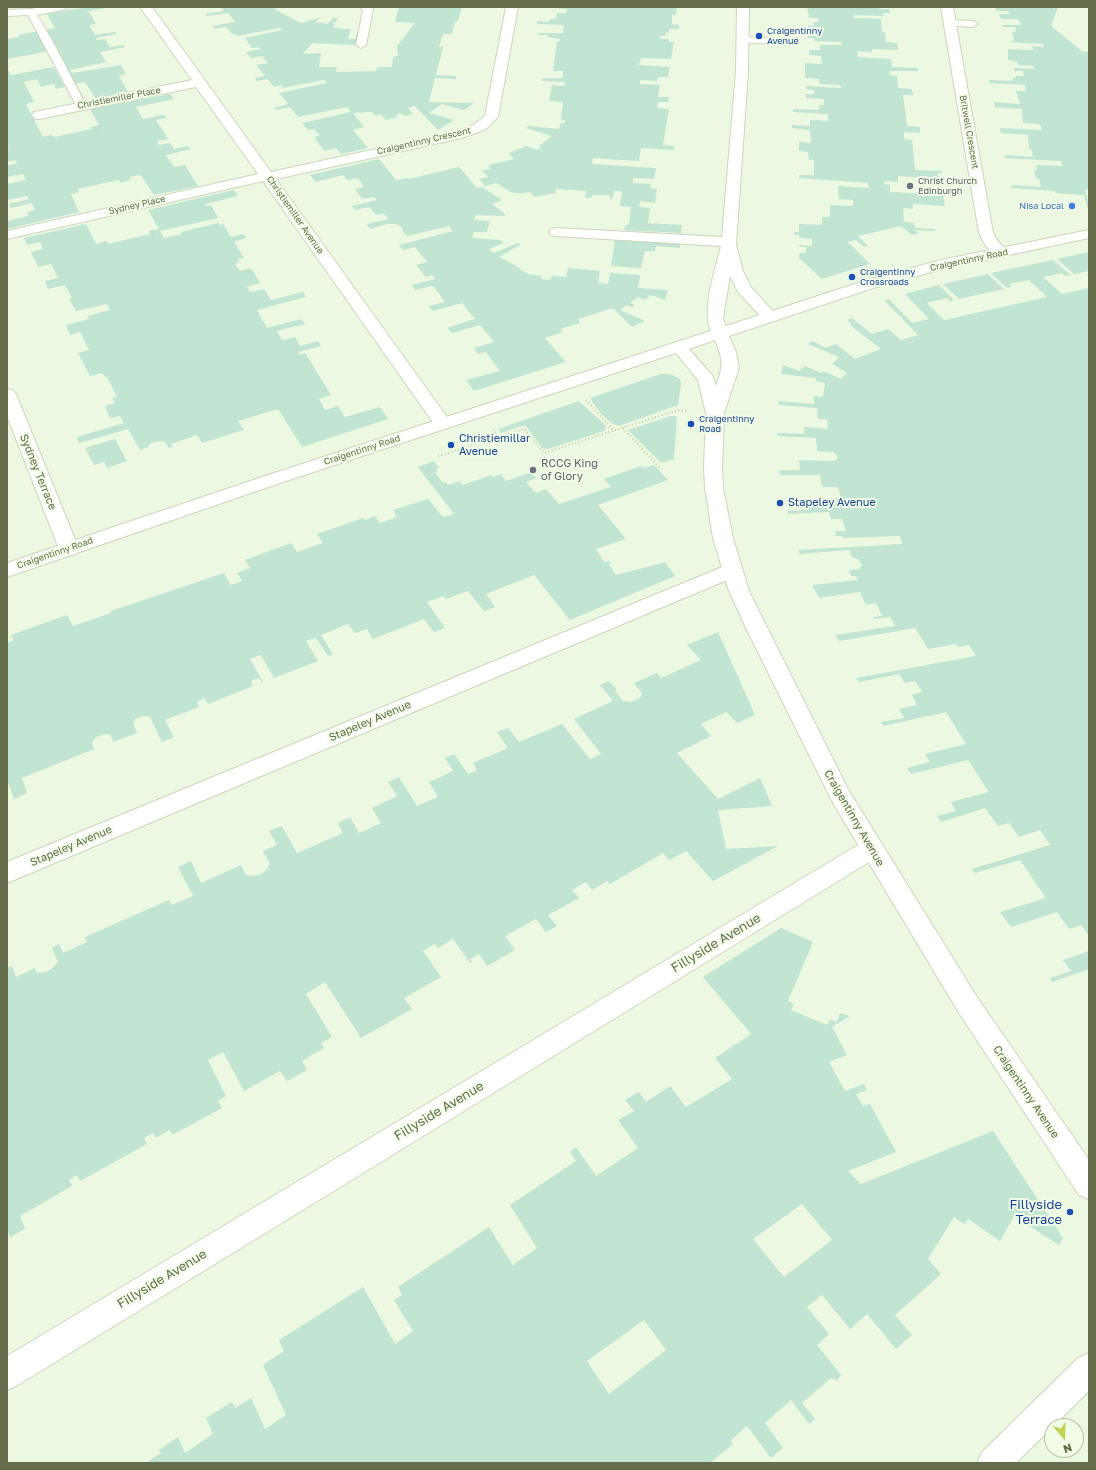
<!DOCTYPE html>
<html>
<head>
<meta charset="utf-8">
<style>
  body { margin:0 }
  #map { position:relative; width:1096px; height:1470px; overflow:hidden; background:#ecf8e2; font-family:"Golos Text",sans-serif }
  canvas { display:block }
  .frame { position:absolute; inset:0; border:8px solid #646c4c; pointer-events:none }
  .north { position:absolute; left:1044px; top:1418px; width:40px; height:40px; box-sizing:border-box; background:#f1fce7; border:1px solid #b9c2a9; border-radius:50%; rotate:161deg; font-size:11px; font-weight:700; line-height:16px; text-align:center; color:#646c4c }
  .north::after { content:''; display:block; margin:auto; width:14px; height:18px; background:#c3d455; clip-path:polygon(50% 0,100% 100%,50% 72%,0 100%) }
</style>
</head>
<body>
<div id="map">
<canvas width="1096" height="1470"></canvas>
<div class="frame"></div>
<div class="north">N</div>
</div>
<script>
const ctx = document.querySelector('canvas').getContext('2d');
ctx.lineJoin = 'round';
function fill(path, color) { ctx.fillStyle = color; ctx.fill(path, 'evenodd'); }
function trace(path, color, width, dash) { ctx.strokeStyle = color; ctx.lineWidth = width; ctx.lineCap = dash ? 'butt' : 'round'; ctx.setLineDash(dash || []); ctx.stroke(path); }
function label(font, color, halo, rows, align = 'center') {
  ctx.font = font + ' "Golos Text",sans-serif'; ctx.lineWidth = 4; ctx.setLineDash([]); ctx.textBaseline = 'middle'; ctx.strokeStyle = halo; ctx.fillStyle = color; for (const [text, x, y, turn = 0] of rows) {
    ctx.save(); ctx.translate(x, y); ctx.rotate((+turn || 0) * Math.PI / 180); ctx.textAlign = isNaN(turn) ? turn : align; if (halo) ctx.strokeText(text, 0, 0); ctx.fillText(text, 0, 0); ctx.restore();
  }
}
fill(new Path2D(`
  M87 7H111L85 12H89L96 24 89 25 95 35 115 32 116 34 96 38 97 40 105 39 110 47 124 45 125 47 100 52 106 62 70 70 72 73 121 65 126 74 119 76 128 92 95 98 85 82 75 84 45 30 55 28 47 14Z
  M221 7H279L274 9 301 23 321 17 315 22 328 24 333 18H338L336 22 332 23 335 24 333 28 351 29 348 39H355L357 33H359L355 45 312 43 303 54 321 53 319 67H337L336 72 376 71 377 67H392L393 57 398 56 397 46 415 23 395 22 399 7H462L458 21H455L452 34H443L439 47H443L436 75 456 76V79L435 78 429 102 474 103 464 110 442 104 429 113 454 120 438 130 415 106 408 108 413 114 404 116 401 113 396 115 398 117 386 120 381 114 375 116 372 112 353 113 364 127 353 130 368 148 341 154 336 148 324 151 314 137 320 136 314 129 308 130 302 123 351 112 347 107 298 117 290 107 276 110 274 108 288 104 279 93 327 83 324 80 283 88 281 85 274 87 268 79 257 81 255 78 265 76 256 65 268 63 262 56 251 58 246 52 261 49 259 47 252 48 245 38 282 30 280 28 237 36 235 34H232L226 27 215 29 213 26 235 22 228 13 207 16 205 14 224 11Z
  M539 7H677L676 15H672V24L679 25V29H669V32L666 33 665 36H660V39H669V42H674L671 59 641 58 639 65 670 67 668 77H658L657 81 640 80V84L660 85 658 97H669L668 102H658L657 108 669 109 663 145 674 146V150L641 148 639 161 593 158 592 164 656 168 654 179 633 178V183L651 184 650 188 657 189 655 203 640 201 639 207 650 208 648 223 682 225 681 233 624 230 626 225 629 224 631 207 620 206 622 191H614L612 199H610V195H592L591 198H585L586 191 555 189 556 193 534 197 530 192C512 195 512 193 497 183L485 186 479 179 488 177 482 170 491 169 488 165 514 159 509 153 526 146 538 150 542 147 539 146 552 136 526 128 528 126 559 129 561 123H565V120H561L563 102 549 101 552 85 564 86 565 82 542 81 543 78H563V71H553L557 41H560V39L547 37 548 35H538L539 33H563L564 25 537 24V21L549 22 550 19H556L557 13H566L567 9Z
  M807 7H879V9H889L890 13H883L884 16 854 15V18L881 19 882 32 885 33 886 42 897 43 898 50 872 49V52L857 51 858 57 891 59 892 67 918 68V71H890V75L897 76 898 88 912 89 913 95H903L907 126 920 127V133L904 132V139L912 140 915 170 942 171V173H938V179L898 176V182L884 181V184L890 185V192L943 195 945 206 913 204V209L903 208 904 222 914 223 915 228 935 229V231L914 230 919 233 912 235 901 226 858 236 868 246 864 247 856 240 848 242 870 264 822 279 798 257H799L800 253H806V247H800L799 245 812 246V239L799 238V235H794V232H799V224L822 225V217H830V205L853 206V200L839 199 838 186 869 188 868 183 799 178V175H814V160H809L808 152 799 151V142L811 143 810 130 792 128V125L810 126V120L828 121V114L793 112V109L819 110V105H824V99L806 98V94H814V90L806 89V86L841 88 840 85 820 84 819 79 805 78V63L822 64 821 56 809 55V50H820V45H842L841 42 814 41V38H808V25L814 26V22H819L818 18H809Z
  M997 7H1058L1051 26 1083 52 1089 51V189L1085 190 1089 205V212L1084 195 1055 193V191L1012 188 1011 185 1041 187 1039 179H1036L1034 170H1037L1036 165 1062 166 1061 161 1005 158 1004 155 1033 157 1032 150 1029 149 1028 135 1001 133 1000 128 1042 130 1040 124 1023 123 1022 109 995 107 994 102 1020 104 1016 91H1026L1025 85 990 83 989 80 1013 81V78H1016V76H1024L1023 71H1014V68L1034 69 1033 66 1018 65 1017 62 1008 60V49L1033 50 1032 46 1044 47 1043 44 1006 42 1014 41 1012 32H1016L1015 27H1003L1002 25H1021L1018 19H1001L999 14H1009V11H996V8Z
  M39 31 50 51 7 59V37L9 39 19 37 18 35Z
  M54 67 65 87 56 89 54 84 41 87 37 79 24 82 34 102 26 104 43 137 52 135 54 137 92 129 91 127 99 125 90 109 170 94 174 99 136 107 143 119 164 115 166 118 156 120 168 139 157 141 159 145 170 143 174 149 188 146 191 149 166 155 174 167 185 165 198 186 154 195 141 175 129 177 131 180 120 183 119 180 78 189 79 192 71 194 79 212 7 229V221L28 216 27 212 35 210 32 203 11 208 9 204 29 199 27 196 7 200V184L26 180 23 174 7 177V166L17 163 15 160 7 162V148L9 147 7 144V68L11 75Z
  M379 159 396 180 408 178 409 179 459 167 477 188 482 187 502 200 492 204 504 213 505 216 476 215 474 220 490 221 487 232H474L472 238 501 240 504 243 489 249 494 253 518 243 520 245 499 257 520 268 519 269 528 274 542 276 541 279 550 280 552 276 566 277 568 268 600 271 598 283 608 284 610 273 640 275 638 288 668 290 665 300 651 295 645 300 638 297 630 303 635 305 632 307 627 305 620 310 645 321 632 327 613 308 578 319 580 323 560 329 563 332 545 338 566 362 474 391 466 380 500 371 486 352 478 354 474 348 494 342 480 325 452 333 447 328 475 319 462 303 433 311 429 306 445 302 434 287 432 286 415 290 412 285 435 279 433 275 426 277 416 265 427 262 415 247 403 250 399 245 453 231 449 226 407 236 402 231 403 229C396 219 381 226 370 229L367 224 389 219 384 214 376 215 369 207 354 210 352 206 377 200 374 197 362 199 355 189 364 187 358 178 347 180 343 175 315 182 310 175Z
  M234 190 238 196 205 204 206 206 211 205 218 218 160 231 164 238 182 234 181 232 218 223 219 225 223 224 231 237 244 234 246 238 234 242 244 258 238 259 239 262 235 264 240 271 251 268 260 283 247 287 250 292 264 289 271 300 303 292 306 297 257 310 267 328 301 319 305 324 277 331 282 340 295 337 300 346 318 341 321 346 298 352 300 355 305 353 331 395 319 399 325 410 338 406 345 417 380 407 388 419 302 447 278 409 238 421 244 430 202 443 197 435 171 444 173 447 169 448 165 442 159 441 151 443 148 447 140 450 128 429 79 443 77 437 124 423 120 416 110 418 105 406 115 403 112 398 117 397 107 377H105L102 373 90 376 78 353 89 350 80 332 70 335 66 325 89 319 88 316 110 310 107 304 76 311 69 299 72 298 65 285 48 289 45 281 58 278 51 264 38 267 31 252 43 249 40 242 27 245 24 238 86 224 96 244 107 241 108 244 150 234 149 231 159 229 148 210Z
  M615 240 680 244V248L656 246 655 251H645L641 268 611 266Z
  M1089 252V271L1074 274 1057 259Z
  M1053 260 1071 275 1065 276 1062 273 1043 277 1062 294 1089 288V936L1081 925 1069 929 1057 912 1011 927 1000 912 1046 898 1020 860 975 873 972 869 1050 845 1040 830 1019 837 1009 823 998 826 985 808 941 822 937 816 956 811 951 802 989 792 968 760 911 774 907 768 930 762 925 754 966 744 946 712 883 726 881 722 904 718 899 709 917 705 912 695 922 692 915 681 905 683 899 674 859 682 856 678 976 656 969 645 958 647 956 644 928 649 915 628 839 641 835 635 895 626 890 617 874 619 873 617 882 616 876 603 866 605 860 592 819 598 812 585 858 580 856 576H851L849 570 859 569 862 565 859 560 852 557 849 550 800 554 798 550 902 544 900 536 843 538 842 536H836L835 531H846L842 519H831L829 512 788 514 787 511 806 510 804 499 841 498 838 487H822L820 475H780L779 470H800L799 460 833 461 837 459V455L833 452 817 451 816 438 778 436 777 433 804 434V427L828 429 827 419H818L817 408 779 405 778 401 814 404V396L823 397 825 383 816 381V378L781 374 783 365 799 371 805 366 821 373 823 371 841 379 847 373 832 364 839 357 808 344 812 341 826 348 836 344 855 359 881 349 850 325 852 324 847 320 852 318 872 334 888 329 901 340 918 335 884 300 889 299 912 323 929 319 905 294 939 285 954 300 950 301 947 298 927 303 944 320 1047 297 1029 280 1009 284 1012 287 1007 288 991 273Z
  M988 274 1004 289 959 299 943 284Z
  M661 374H670L680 379 681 384 678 405 619 426C607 423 596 408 590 398Z
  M579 401 606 426 604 431 548 449 542 448 525 425 501 433 498 429Z
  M671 416H677L674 459 661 463 628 430Z
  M115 439 127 461 107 468 104 462 94 465 85 448Z
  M434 461 439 468 436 469 437 472 435 473 443 483 446 482 448 485 460 481 463 485 491 475 492 477 501 474 506 481 529 473 537 478 526 482 536 493 546 489 559 504 611 487 604 479 641 466 643 468 654 465 668 480 598 505 626 539 596 549 604 562 610 561 611 563 609 564 616 575 665 562 675 576 570 620 534 575 486 594 495 607 484 611 468 591 446 599 443 596 427 602 445 628 434 632 424 619 373 639 367 629 355 633 348 624 321 635 333 654 328 656 316 638 306 641 318 661 274 678 261 655 250 659 263 682 262 683 259 678 251 681 253 686 208 704 205 698 197 702 199 707 165 720 174 737 162 742 150 717 144 716 135 719 133 723 137 733 113 742 111 735 104 734 95 738 92 743 94 749 22 778 27 793 14 799 7 780V643L14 640 11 635 67 615 73 626 111 613V611L224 573 231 585 242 581 237 573 250 568 245 560 291 543 297 552 323 543 317 534 363 518 365 520 375 516 380 523 397 517 393 510 428 499 443 517 454 514 418 467Z
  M718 632 755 715 737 723 726 712 701 724 711 736 677 753 718 799 760 778 772 806 718 810 726 849 778 846 713 881 686 851 669 860 663 853 610 884 607 881 592 890 586 882 572 890 579 898 548 915 557 926 546 932 536 919 505 936 515 950 487 966 479 954 470 959 472 962 470 963 453 939 438 948 435 944 423 951 441 977 404 998 412 1009 361 1038 325 982 306 994 332 1037 321 1043 324 1048 302 1061 307 1070 287 1081 280 1071 244 1091 223 1052 208 1060 226 1096 218 1101 222 1108 172 1135 170 1130 156 1138 153 1133 144 1138 147 1144 80 1181 77 1175 69 1180 72 1186 20 1216 25 1229 10 1237 7 1229V968L12 966 16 977 35 968 36 972C46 974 52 970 58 962L52 948 59 944 63 953 87 942 85 937 169 900 172 905 193 896 178 867 191 861 201 883 241 865 246 875C257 877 265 874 270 864L263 851 277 845 269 831 282 826 297 853 343 833 338 823 350 817 359 833 381 823 372 808 397 796 388 782 399 777 417 806 438 797 429 782 453 771 445 758 454 754 468 774 477 770 473 763 508 748 497 732 508 728 519 742 562 724 590 759 601 754 574 719 613 701 600 685 609 681 617 690 615 691 623 701 631 702 640 698 642 693 634 683 657 673 661 678 701 660 687 645Z
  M781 928 813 942 788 1001 794 1004 791 1010 827 1025 830 1019 837 1022 840 1013 850 1016 832 1027 847 1055 829 1062 845 1091 864 1084 867 1090 856 1094 863 1106 870 1104 896 1152 848 1171 861 1184 993 1131 1063 1238 1059 1245 1014 1216 1000 1241 968 1219 965 1224 954 1217 928 1259 941 1274 895 1315 912 1335 896 1349 867 1314 850 1329 822 1295 807 1307 829 1334 817 1345 841 1375 837 1380 831 1378 802 1403 815 1419 809 1424 791 1400 765 1423 783 1448 771 1458 747 1426 731 1440 733 1444 710 1463H146L161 1453 159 1450 178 1437 185 1453 213 1434 206 1418 232 1402 235 1408 251 1398 265 1429 286 1415 263 1365 284 1351 279 1340 363 1287 395 1344 413 1331 394 1300 402 1295 398 1287 489 1227 513 1265 537 1248 510 1205 576 1161 570 1152 576 1147 596 1176 638 1148 618 1120 634 1111 625 1100 639 1092 646 1102 670 1086 686 1107 732 1079 715 1058 751 1034 703 977ZM802 1204 832 1240 784 1277 753 1239ZM644 1320 666 1350 609 1394 587 1361Z
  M1089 951V969L1052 982 1050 978 1071 971 1063 960Z`), '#c2e4d3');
const service = new Path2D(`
  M360 7H371L373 9 366 45 361 48 356 45 363 10Z
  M31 9C39 11 79 92 86 105L85 107H77L76 105 28 15 7 16V10Z
  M950 20 973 21 978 24 973 27 947 25 945 23 947 21Z
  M743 37 775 38 780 41 775 44 739 42 738 40Z`);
const minor = new Path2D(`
  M40 7H68L66 9 62 10 31 16 27 14 25 12 27 10Z
  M140 7H152L271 172 458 131 473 125 485 116 506 7H518L498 117 486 129 462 138 276 179 449 420 452 424 449 428 443 429 437 428 263 181 7 239V231L258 174 196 87 39 119 34 118 32 115 34 112 39 111 192 80Z
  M737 7H749L748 71 736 245 743 271 751 287 778 317 776 320 770 322 764 320 738 292 730 276 723 318 728 334 726 337 720 339 714 337C699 315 715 271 721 246L556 236 551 235 549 232 551 229 556 228 722 237 736 71Z
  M941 7H953L993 233 997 240 1009 253 1006 256C992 260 984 244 979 233Z
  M7 389 13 390 16 394 79 549 76 554 69 556 62 554 59 549 7 416Z
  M732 563 739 565 742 570 739 575 7 883V862Z
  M871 839 879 842 883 849 879 856 18 1385 7 1390V1356L863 842Z
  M1089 1353V1391L1016 1463H977L982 1452 1078 1358Z`);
const tertiary = new Path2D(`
  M1089 230V238L943 269 873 288 729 336 736 352 739 368 724 413 722 467 723 488 733 538 749 591 849 791 977 997 1089 1160V1199L1079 1195 959 1013 833 803 745 626 729 591 713 538 705 488 704 467 706 413 698 380 676 353 280 483 7 577V563L268 475 861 282 941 260ZM715 340C723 360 724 365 716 386L712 375 689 349Z`);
trace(service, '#cbd6ba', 2);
trace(minor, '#cbd6ba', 2);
trace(tertiary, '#cbd6ba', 2);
trace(new Path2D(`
  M93 127 98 136
  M50 135 55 145
  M119 175 123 182
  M74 185 78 192
  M151 231 155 240`), '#c1cea1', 1.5, [0.5, 2]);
trace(new Path2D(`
  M104 242 109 251
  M586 400 614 431
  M623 428 661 469
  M493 429 499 437
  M438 456 524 429 544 453 678 410 688 411`), '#c1cea1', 2, [1, 2.5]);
fill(service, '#fff');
fill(minor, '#fff');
fill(tertiary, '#fff');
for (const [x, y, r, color] of [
  [759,36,4,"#1a4fb4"],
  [910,186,4,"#6b7280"],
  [1072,206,4,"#3f7fe0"],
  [852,277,4,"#1a4fb4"],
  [691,424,4,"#1a4fb4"],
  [451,445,4,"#1a4fb4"],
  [533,470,4,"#6b7280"],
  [780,503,4,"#1a4fb4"],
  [1070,1212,4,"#1a4fb4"]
]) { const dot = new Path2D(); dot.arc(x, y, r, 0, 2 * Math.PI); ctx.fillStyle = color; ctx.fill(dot); trace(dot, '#f1fce7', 1.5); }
label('9px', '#164399', '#f1fce7', [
  ["Craigentinny",767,31],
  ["Avenue",767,41],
  ["Craigentinny",860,272],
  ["Crossroads",860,282],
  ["Craigentinny",699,419],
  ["Road",699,429]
], 'left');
label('9px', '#646c4c', '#f1fce7', [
  ["Christiemiller Place",119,98,-11],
  ["Britwell Crescent",969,132,80],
  ["Craigentinny Crescent",424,141,-13],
  ["Sydney Place",137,205,-13],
  ["Christiemiller Avenue",295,215,55],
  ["Craigentinny Road",969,260,-12],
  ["Craigentinny Road",362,450,-18],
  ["Craigentinny Road",55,553,-19]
]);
label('9px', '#5b616d', '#f1fce7', [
  ["Christ Church",918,181],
  ["Edinburgh",918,191]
], 'left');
label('9px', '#366cbe', '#f1fce7', [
  ["Nisa Local",1064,206]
], 'right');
label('11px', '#164399', '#f1fce7', [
  ["Christiemillar",459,439],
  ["Avenue",459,452],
  ["Stapeley Avenue",788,503]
], 'left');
label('11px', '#5b616d', '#f1fce7', [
  ["RCCG King",541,464],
  ["of Glory",541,477]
], 'left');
label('11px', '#646c4c', '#f1fce7', [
  ["Sydney Terrace",38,472,68],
  ["Stapeley Avenue",370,721,-23],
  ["Craigentinny Avenue",854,818,60],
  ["Stapeley Avenue",71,846,-23],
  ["Craigentinny Avenue",1026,1092,56]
]);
label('13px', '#646c4c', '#f1fce7', [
  ["Fillyside Avenue",716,943,-31],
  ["Fillyside Avenue",439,1111,-31],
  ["Fillyside Avenue",162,1279,-31]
]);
label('13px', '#164399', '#f1fce7', [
  ["Fillyside",1062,1205],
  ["Terrace",1062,1220]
], 'right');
</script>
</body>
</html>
